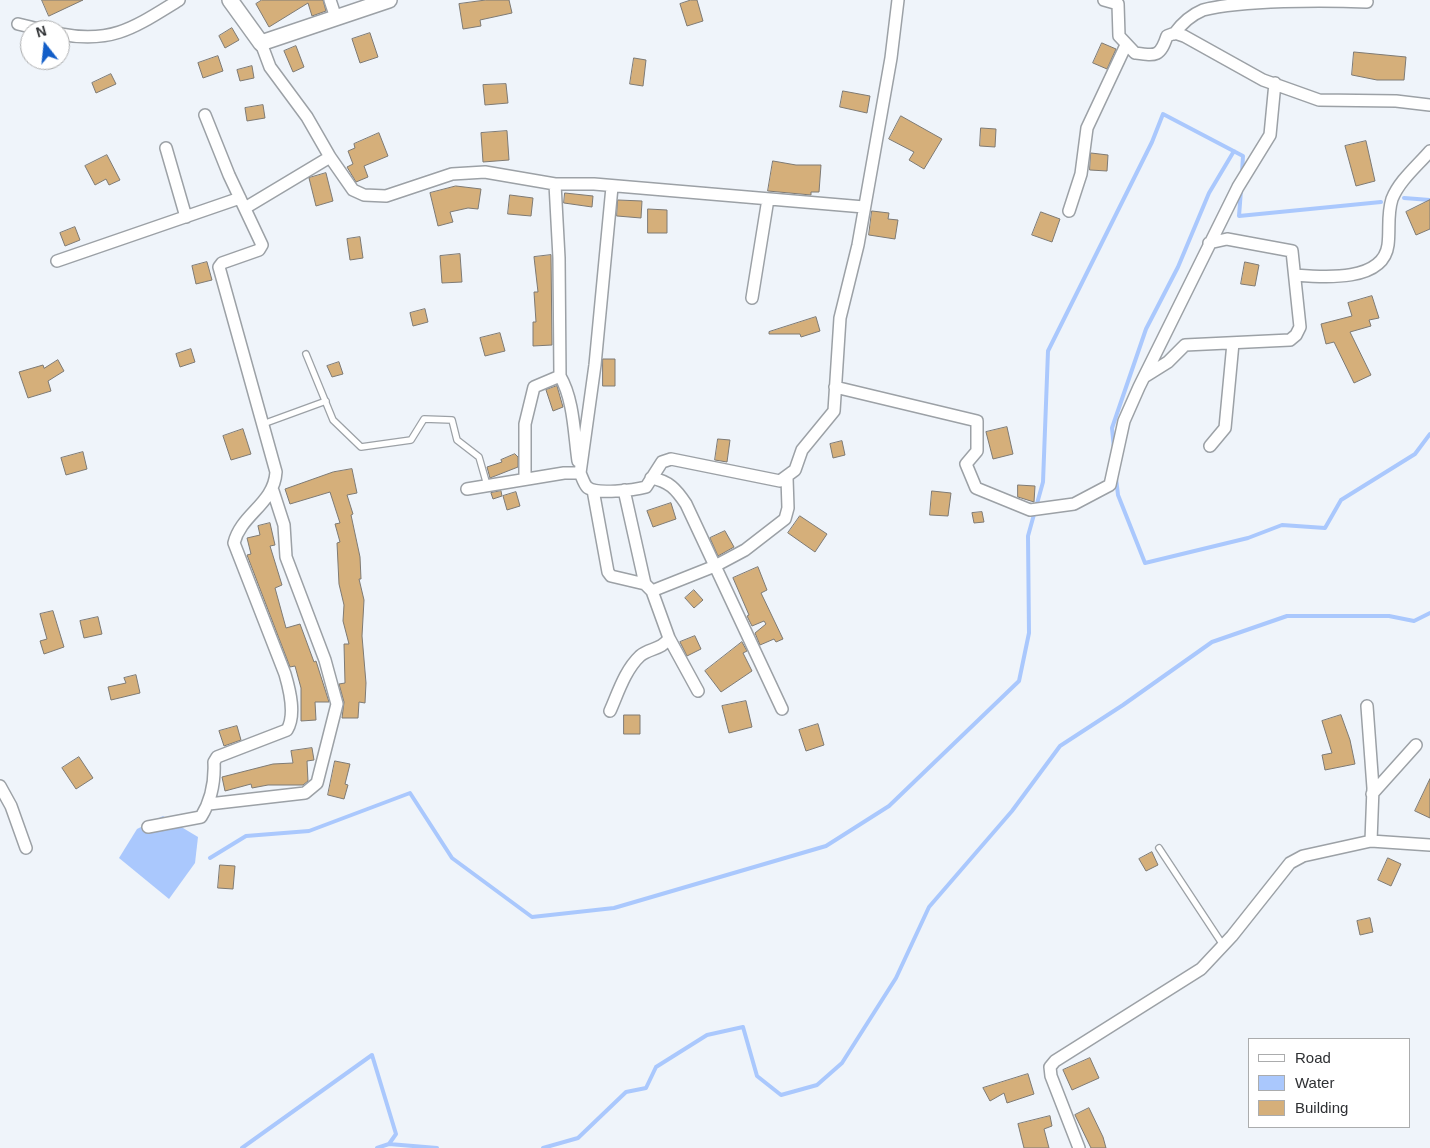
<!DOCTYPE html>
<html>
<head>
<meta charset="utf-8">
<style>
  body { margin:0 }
  #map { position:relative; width:1430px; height:1148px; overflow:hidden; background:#eff4fa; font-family:Arial,sans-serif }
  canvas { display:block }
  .legend { position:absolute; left:1248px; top:1038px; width:162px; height:90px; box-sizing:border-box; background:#fff; border:1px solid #abacad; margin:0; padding:6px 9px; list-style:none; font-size:15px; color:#2e3033 }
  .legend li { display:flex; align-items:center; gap:10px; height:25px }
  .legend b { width:25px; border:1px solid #abacad }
  .north { position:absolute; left:20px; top:20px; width:50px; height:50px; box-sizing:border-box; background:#fff; border:1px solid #abacad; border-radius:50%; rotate:344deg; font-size:14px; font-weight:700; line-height:20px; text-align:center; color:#2e3033 }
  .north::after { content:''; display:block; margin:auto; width:18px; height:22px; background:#135ec8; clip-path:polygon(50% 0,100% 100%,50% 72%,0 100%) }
</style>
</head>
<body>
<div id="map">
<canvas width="1430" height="1148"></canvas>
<ul class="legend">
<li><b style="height:6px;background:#fff"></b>Road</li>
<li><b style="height:14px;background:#aac8fd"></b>Water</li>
<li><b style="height:14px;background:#d5af7a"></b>Building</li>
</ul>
<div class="north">N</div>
</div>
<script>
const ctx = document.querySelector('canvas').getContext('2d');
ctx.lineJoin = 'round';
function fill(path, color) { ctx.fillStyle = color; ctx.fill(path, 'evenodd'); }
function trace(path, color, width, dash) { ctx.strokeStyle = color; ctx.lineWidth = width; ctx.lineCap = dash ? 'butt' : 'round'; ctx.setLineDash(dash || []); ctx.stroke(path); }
fill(new Path2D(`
  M163 816 198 837 195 863 169 899 119 858 137 829Z`), '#aac8fd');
trace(new Path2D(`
  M1241 190 1239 216 1381 202
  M1404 198 1430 200
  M1114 449 1112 428 1146 329 1178 267 1209 193 1234 151
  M1116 478 1118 495 1145 563 1248 538 1282 525 1325 528 1341 500 1415 454 1430 434
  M210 858 246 836 309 831 410 793 452 858 532 917 614 908 826 846 889 806 1019 681 1029 633 1028 536 1043 482 1048 351 1152 142 1163 114 1243 156 1242 173
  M389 1144 437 1148
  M242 1148 372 1055 396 1134 389 1144 377 1148
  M543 1148 578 1138 626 1092 646 1088 656 1067 707 1035 743 1027 757 1076 781 1095 817 1085 842 1063 896 978 929 907 1012 811 1060 746 1123 705 1212 642 1287 616H1389L1414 621 1430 613`), '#aac8fd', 4);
const building = new Path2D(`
  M42 0H83L49 16Z
  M262 0H323L326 11 312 16 308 3 269 27 256 4Z
  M486 0H509L512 13 480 20 481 26 463 29 459 4Z
  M691 0H697L703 21 687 26 680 4Z
  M232 28 239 40 225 48 219 36Z
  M370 33 378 57 360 63 352 39Z
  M1102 43 1116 49 1107 69 1093 63Z
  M296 46 304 67 293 72 284 51Z
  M1354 52 1406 57 1404 80H1377L1352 75Z
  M218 56 223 71 203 78 198 63Z
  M634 58 646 60 643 86 630 84Z
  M252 66 254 78 240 81 237 70Z
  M111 74 116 84 96 93 92 83Z
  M506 84 508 103 485 105 483 85Z
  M843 91 870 96 867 113 840 107Z
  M263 105 265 118 247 121 245 108Z
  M901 116 942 139 924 169 909 160 914 152 889 139Z
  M981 128 996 129 995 147 980 146Z
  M507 131 509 160 483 162 481 133Z
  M379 133 388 156 364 166 368 177 356 182 347 167 353 164 348 151 355 148 354 144Z
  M1366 141 1375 181 1356 186 1345 146Z
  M1091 153 1108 155 1107 171 1090 170Z
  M107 155 120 180 109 185 106 179 95 185 85 166Z
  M773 161 796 165H821L819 192H811V195L768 191Z
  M326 173 333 201 316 206 309 178Z
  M456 186 481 189 478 209 468 208 450 212 453 222 438 226 430 193Z
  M565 193 593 196 592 207 564 203Z
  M510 195 533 198 531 216 508 214Z
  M618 200 642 201 641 218 617 216Z
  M1430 200V229L1416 235 1406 212Z
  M648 209 667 210V233H648Z
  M872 211 889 213 888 219 898 220 895 239 869 235Z
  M1041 212 1060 219 1052 242 1032 235Z
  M75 227 80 240 65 246 60 233Z
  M360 237 363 258 350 260 347 239Z
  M460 254 462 282 442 283 440 256Z
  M551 255 552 345 533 346V322H536L534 292H538L534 257Z
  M207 262 212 280 196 284 192 266Z
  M1245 262 1259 265 1255 286 1241 284Z
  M1372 296 1379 318 1369 320 1371 326 1350 332 1371 375 1354 383 1334 342 1326 344 1321 324 1352 316 1348 303Z
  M425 309 428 322 413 326 410 313Z
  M816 317 820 331 801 337 800 334H769V332Z
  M500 333 505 351 485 356 480 338Z
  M191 349 195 362 180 367 176 354Z
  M603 359H615V386H603Z
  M58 360 64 371 48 381 51 391 28 398 19 372 43 365 44 368Z
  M339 362 343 374 332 377 327 366Z
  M557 386 563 407 553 411 546 390Z
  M1007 427 1013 454 993 459 986 432Z
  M243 429 251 454 231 460 223 436Z
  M718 439 730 440 727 462 715 460Z
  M842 441 845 455 833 458 830 444Z
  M83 452 87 469 66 475 61 458Z
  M515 454 518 457V467L490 478 487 467 502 462 501 460Z
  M352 469 357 493 347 495 353 514 351 515 360 557 361 579H359L364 600 362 636 366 683 365 703 359 702 358 718H342L344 702 339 684 345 683 344 644H349L343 621 344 605 339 584 337 543 340 542 335 524 340 523 330 492 290 504 285 489 333 472Z
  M1018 485 1035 486 1034 502 1018 497Z
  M501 491 502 496 493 499 491 493Z
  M932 491 951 493 948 516 930 515Z
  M516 492 520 506 507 510 503 496Z
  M671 503 676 519 653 527 647 511Z
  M982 512 984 522 974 523 972 513Z
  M800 516 827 534 815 552 788 533Z
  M270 523 275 545 270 546 282 585 275 588 286 628 300 624 314 662 316 661 329 702H315L316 720 301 721V688L295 666 290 667 247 555 251 554 247 538 260 535 258 526Z
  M725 531 734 547 718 556 710 538Z
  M758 567 767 590 761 593 783 639 776 642 774 639 760 645 755 633 766 624 764 621 752 626 747 616 749 615 733 578Z
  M694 590 703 600 694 608 685 598Z
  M53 611 64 647 44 654 40 641 47 639 40 614Z
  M98 617 102 634 84 638 80 621Z
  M695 636 701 649 687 656 680 642Z
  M742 642 747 651 743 653 752 671 721 692 705 671Z
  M136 675 140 693 111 700 108 687 126 683 124 678Z
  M746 701 752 727 729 733 722 706Z
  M624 715H640V734H624Z
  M1341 715 1350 740 1355 764 1325 770 1322 755 1332 753 1322 721Z
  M818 724 824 745 806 751 799 730Z
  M237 726 241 740 224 746 219 731Z
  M312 748 314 760 307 761 308 781 303 785H268L252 788 251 784 225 791 222 777 273 764 293 763 291 751Z
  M79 757 93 778 76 789 62 768Z
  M335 761 350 764 345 784 348 785 344 799 328 795Z
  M1430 779V818L1415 811Z
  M1152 852 1158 865 1146 871 1139 859Z
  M1388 858 1401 864 1391 886 1378 880Z
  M220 865 235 866 233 889 218 888Z
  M1370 918 1373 932 1360 935 1357 921Z
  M1090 1058 1099 1078 1072 1090 1063 1070Z
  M1028 1074 1034 1094 1007 1103 1004 1093 990 1101 983 1088Z
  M1089 1108 1103 1137 1106 1148H1091L1075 1115Z
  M1050 1116 1052 1126 1044 1129 1049 1148H1024L1018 1124Z`);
fill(building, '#d5af7a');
trace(building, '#7e7a74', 1);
const service = new Path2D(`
  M306 354 333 420 361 447 411 440 424 419 452 420 457 440 479 457 487 485
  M263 424 326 401
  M1159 848 1223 945`);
const minor = new Path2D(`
  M330 0 336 18
  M1104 0 1118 4 1119 36 1135 53C1156 56 1160 57 1167 36L1175 33 1184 36 1263 80 1319 100 1396 101 1430 105
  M18 24 43 30
  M60 34C113 44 135 27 179 0
  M1174 34C1182 23 1191 15 1203 10 1242 0 1324 0 1367 2
  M261 43 270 67 307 117 330 157 353 190 364 195 386 196 452 174 485 172 555 184H594L864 207
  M166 148 186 217
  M245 208 330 157
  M1069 211 1081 174 1087 128 1126 45
  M57 261 240 198
  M1295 275C1321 277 1383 283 1388 245 1390 229 1387 215 1392 199 1399 181 1417 166 1430 151
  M752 298 768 199
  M560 376C574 400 574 434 578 461
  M1144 377 1168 362 1185 345 1290 340 1296 335 1300 327 1292 251 1227 239 1209 243
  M835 387 977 421V451L966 464 976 488 1030 510 1074 504 1110 485 1124 421 1139 387 1238 187 1270 135 1275 83
  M1210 446 1225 428 1233 343
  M580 473 595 365 612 187
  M651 478C669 481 676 489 686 504L782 709
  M525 479V424L534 387 560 376 559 258 555 184
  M467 489 564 473H580C582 477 584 484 587 487 595 495 635 490 646 487L662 462 671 459 780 481 795 470 802 450 834 411 840 318 858 245 891 58 898 0
  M593 490 608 572 611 576 645 584 652 591 669 638C662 650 649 648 640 656 625 670 618 693 610 711
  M624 490 645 584
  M652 591 715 566 745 550 785 519 788 508 787 478
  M669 638 698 691
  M1367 706 1373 788 1371 841
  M0 786 11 806 26 848
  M1372 794 1416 745
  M209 804 305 793 317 783 337 704 325 660 286 557 284 525 273 491
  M148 827 201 817C212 799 215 782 214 762L217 757 287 730C296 715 290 691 285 674L234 543C241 514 274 504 276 472L219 267 222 263 259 250 262 245 229 175 205 115
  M1079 1148 1051 1076 1050 1067 1055 1061 1201 969 1232 936 1290 863 1303 856 1371 841 1430 845`);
const tertiary = new Path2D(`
  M230 0 261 43 389 0`);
trace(service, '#9ca1a6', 8);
trace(minor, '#9ca1a6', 14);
trace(tertiary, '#9ca1a6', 18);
trace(service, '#fff', 5.5);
trace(minor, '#fff', 11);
trace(tertiary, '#fff', 15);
</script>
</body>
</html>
